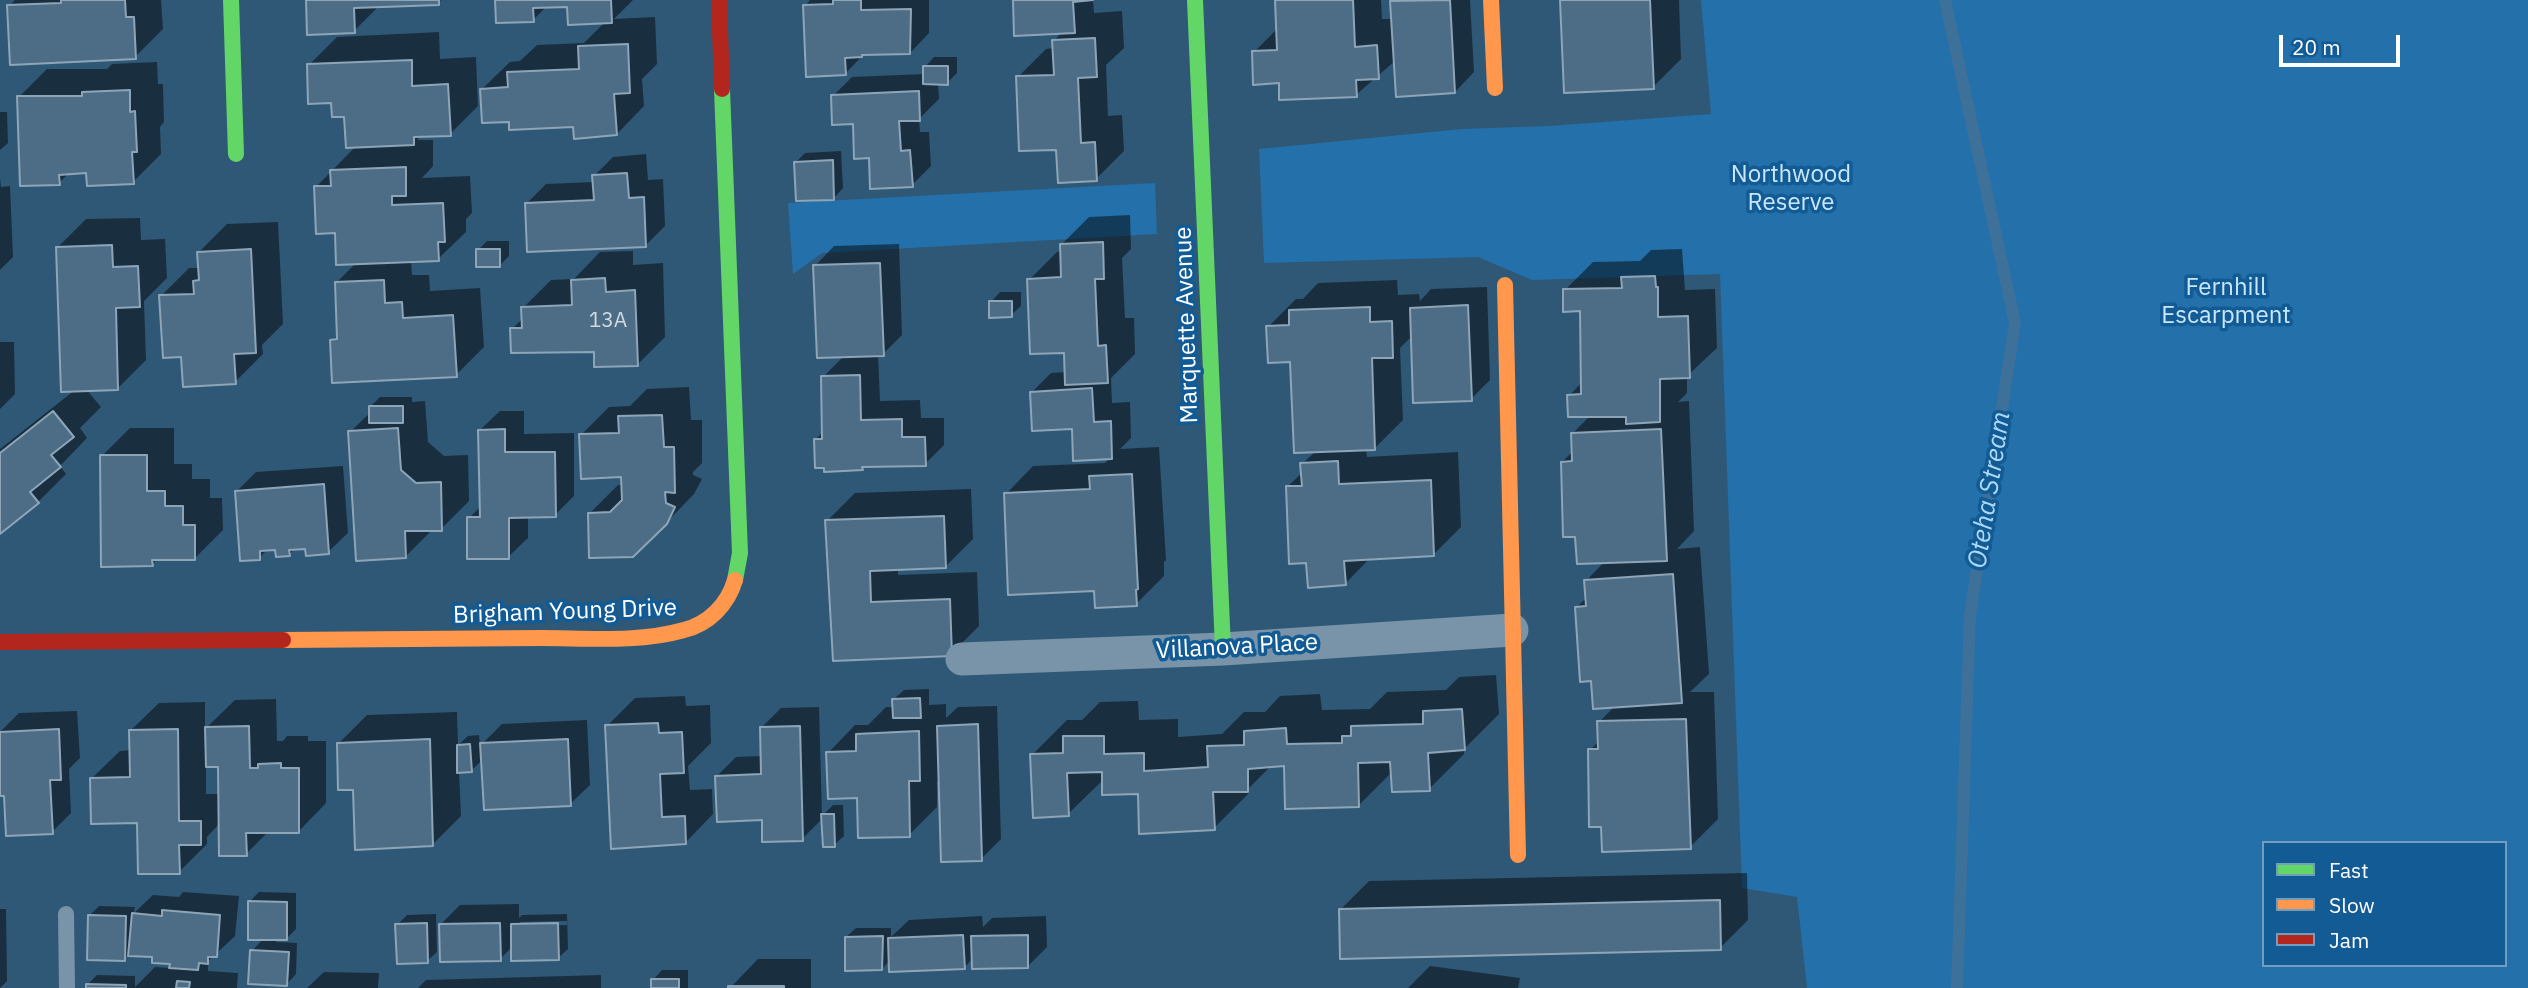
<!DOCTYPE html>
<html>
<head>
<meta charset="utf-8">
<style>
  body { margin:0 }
  #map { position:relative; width:2528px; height:988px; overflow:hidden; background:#2f5877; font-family:"IBM Plex Sans",sans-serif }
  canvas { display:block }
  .legend { position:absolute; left:2262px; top:841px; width:245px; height:126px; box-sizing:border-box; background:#125b94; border:2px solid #719dbf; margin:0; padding:9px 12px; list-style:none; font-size:21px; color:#fff }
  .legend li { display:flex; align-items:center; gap:14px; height:35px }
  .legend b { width:35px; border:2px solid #719dbf }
  .scale { position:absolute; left:2279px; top:35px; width:121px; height:32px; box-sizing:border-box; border:4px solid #fff; border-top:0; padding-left:9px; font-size:21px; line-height:24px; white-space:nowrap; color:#fff; -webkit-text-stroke:5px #125b94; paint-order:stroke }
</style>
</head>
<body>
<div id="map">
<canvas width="2528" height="988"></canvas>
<ul class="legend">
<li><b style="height:9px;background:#63d668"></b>Fast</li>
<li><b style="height:9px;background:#ff974d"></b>Slow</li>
<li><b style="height:9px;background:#b3261e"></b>Jam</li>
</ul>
<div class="scale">20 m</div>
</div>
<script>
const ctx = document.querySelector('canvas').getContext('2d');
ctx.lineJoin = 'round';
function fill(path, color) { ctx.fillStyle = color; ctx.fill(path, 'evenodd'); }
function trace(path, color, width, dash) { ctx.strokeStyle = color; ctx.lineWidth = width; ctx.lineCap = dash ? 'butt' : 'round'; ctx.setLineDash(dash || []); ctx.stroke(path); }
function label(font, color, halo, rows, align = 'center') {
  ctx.font = font + ' "IBM Plex Sans",sans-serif'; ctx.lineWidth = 7; ctx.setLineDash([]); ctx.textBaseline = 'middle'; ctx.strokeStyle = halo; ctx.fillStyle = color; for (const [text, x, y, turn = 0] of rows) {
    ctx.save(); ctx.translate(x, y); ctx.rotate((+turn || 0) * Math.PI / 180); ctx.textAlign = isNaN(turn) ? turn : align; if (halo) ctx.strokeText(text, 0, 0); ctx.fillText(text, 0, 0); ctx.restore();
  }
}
fill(new Path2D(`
  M1701 0H2528V988H1807L1797 897 1742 888 1720 274 1532 280 1478 257 1264 263 1259 149 1462 129 1549 126 1711 114ZM2264 843H2505V965H2264Z
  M1155 183 1157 234 822 253 793 274 788 203Z`), '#2370aa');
fill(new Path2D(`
  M15 0H161L163 29 135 57 9 6Z
  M308 0H441L439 3 380 5 354 31Z
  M497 0H633L614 19 655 17 657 64 642 79 644 106 617 134 575 126 511 120 482 89 510 62 520 61 537 45 584 43 605 22 569 5 547 6 533 20Z
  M810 0H929V33L910 53H865L845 74 805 6Z
  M1014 0H1093L1094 13 1122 11 1124 48 1106 65 1108 116 1122 115 1124 151 1096 179 1058 148 1018 77 1046 49 1054 48V41L1062 32Z
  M1277 0H1381L1382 19H1393L1394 0H1470L1474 72 1455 92 1396 60 1356 95 1280 81 1254 52 1278 28Z
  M1562 0H1679L1681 59 1653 87Z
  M439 32 440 59 476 57 478 106 450 134 422 135 417 140H433V166L422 178 470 176 472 213 466 219V232L438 259 411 260 412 275H429L430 291 480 288 484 347 456 375 332 341 339 334 336 283 357 262 336 232 316 187 356 146 346 115 333 101 309 65 337 37Z
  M934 57H957V73L947 83H938L939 99 919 119 920 132H929L931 166 912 185 870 156 854 122 833 96 852 77 925 74V67Z
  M157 62 158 84H163L164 122 160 127 161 154 133 182 88 172H70L59 183 19 97 47 69H107L112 64Z
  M0 112H7L8 143 0 150Z
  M841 151 843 188 834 198 795 163 805 153Z
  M646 154 648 180 663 179 665 226 646 245 526 204 546 184 594 182V176L613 157Z
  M0 178 1 187 10 186 13 257 0 270Z
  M1130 215 1131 249 1122 258 1125 318H1134L1135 354 1111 378 1112 403 1130 402 1131 438 1120 449 1159 447 1166 560 1164 562V576L1136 604 1095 589 1006 494 1033 466 1105 463 1110 458 1032 392 1051 373 1066 372V351L1029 280 1057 252 1062 251V244L1089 217Z
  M140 218 141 240 165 239 167 278 144 301 146 360 118 388 86 389 101 407 80 428 87 438 60 466 66 474 38 502 0 532V449L75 390 58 247 86 219Z
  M278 222 283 324 262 345 263 354 235 382 161 296 189 268H200L199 252 227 224Z
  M487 241H509V256L499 266 478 250Z
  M899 244 902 335 883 354H878L880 401 920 400 921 418H944V445L925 464 865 465 862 468 816 439 824 431 823 377 844 356 815 266 834 246Z
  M1682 249 1685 290 1715 289 1717 348 1687 376V393L1678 402 1689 401 1694 531 1677 549 1700 547 1709 674 1690 692H1714L1718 819 1690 847 1602 825 1590 750 1600 740 1599 722 1615 706 1592 679 1577 607 1587 597 1586 581 1605 561 1562 462 1573 451V433L1591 415 1569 396 1582 382 1581 310 1565 290 1593 262 1640 261 1651 250Z
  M633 251V265L663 263 665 337 637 365 595 350 512 329 523 318V308L551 280 574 279 600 252Z
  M1397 280 1398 295 1419 294 1420 301 1431 289 1487 287 1490 380 1471 399 1413 335 1400 348 1403 420 1375 448 1366 449 1367 457 1458 452 1461 527 1433 555 1370 558 1345 584 1308 561 1287 487 1303 472 1302 464 1316 451 1292 360 1268 327 1296 299H1303L1318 283Z
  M1000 292H1021V306L1011 315 991 302Z
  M0 342H14L15 394 0 409Z
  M689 387 691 420H702V463L693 472V475L702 479 694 494 666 523 590 513 618 485H623L622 476 581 435 609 407 630 406 647 389Z
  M380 397H412V402L425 401 428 442 444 456 468 455 469 501 441 529H433L405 557 350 432 371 412 370 407Z
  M500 411H524V434L574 433V496L555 515 528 516V538L508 557 469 518 482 505 480 430Z
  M130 428H174V464H192V479H210V498H222L223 530 195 558H158L152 565 102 456Z
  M343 466 348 533 328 552 307 547H296L289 555 276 548 268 549 259 558 237 491 256 472Z
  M971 489 973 539 945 567 898 568V575L977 572 979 626 951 654 834 659 827 521 855 493Z
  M1496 675 1499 714 1464 749V754L1429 789 1393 771 1358 806 1286 764 1272 765 1249 788V793L1214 828 1139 792 1104 779 1068 814 1032 755 1067 720H1082L1100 702 1138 701 1139 720 1178 719V737L1222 734 1244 712H1265L1280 696 1320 694 1322 710 1370 709 1387 692 1446 690 1459 677Z
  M929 689V705L946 704V718L958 707 997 706 1001 839 981 859 940 781H937V807L909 835 859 796 828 753 855 725H868L886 707H894V699L904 690Z
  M685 696 686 706 710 705 711 743 688 766 690 790 712 789 713 814 686 842 613 847 607 726 635 698Z
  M276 699 277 741H283L287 736H308V741H326V803L299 831H269L246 854 220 823 207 837V844L179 872 139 821 92 778 120 751 131 750V730L159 703 205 702V729L235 700ZM206 765H220V794H206Z
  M819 707 822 816 833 805H843L844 836 834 845 823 818 802 839 764 818 717 776 736 757 762 756 761 728 781 708Z
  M77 711 80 758 69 769 71 813 52 832 5 794 0 795V732L19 713Z
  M457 712 458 745 468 736 479 735 480 746 502 724 587 720 590 785 570 804 483 759 471 771H459L461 816 433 844 354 788 339 743 367 715Z
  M1747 873 1748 920 1720 948 1341 909 1369 881Z
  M183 892 239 896 235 936 206 963H208V971L238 973 237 988H87V985L97 975 135 976V987L155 967 171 968 172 962 154 956 129 954 124 959 90 915 99 906 135 907 134 913 153 895 179 897Z
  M259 892 296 893V929L286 939H276V942L297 943 296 974 287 984 252 951 264 938 249 902Z
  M519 904V918L522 915 567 914 568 949 558 958 513 946 500 959 441 924 460 905ZM567 921V925L520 926V922Z
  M0 909H6L7 981 0 988Z
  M436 914 437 952 427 961 397 925 407 915Z
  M982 916 983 927 992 918 1046 916 1047 947 1028 966 973 958 965 967 890 960 882 969 846 937 856 928H891V937L909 920Z
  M758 959H811V988H730Z
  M1430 966 1520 978 1518 988H1408Z
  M662 970H688V988H653V980Z
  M324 972 379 973 378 988H307Z
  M601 975V988H418L426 980Z`), '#0007');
trace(new Path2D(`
  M1945 0 2015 323 1970 615 1957 988`), '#3e719a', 12);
const building = new Path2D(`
  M61 0H125L126 17H134L136 59 10 65 7 5 61 3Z
  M306 0H439V5L354 8 355 33 307 35Z
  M495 0H611L612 23 568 25 567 7 533 8 534 22 496 23Z
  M833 0H861V10L911 9 910 54 862 55V57L845 58 846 75 806 77 803 5 833 4Z
  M1013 0H1093L1073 2 1075 33 1014 36Z
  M1275 0H1353L1355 47 1377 45 1379 79 1356 80 1357 97 1279 100V83L1253 85 1252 51 1277 50Z
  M1450 0 1455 93 1396 97 1390 1Z
  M1560 0H1650L1654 89 1564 93Z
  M1095 38 1097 77 1078 78 1081 143 1095 142 1097 181 1058 183 1056 150 1019 151 1016 76 1054 75 1052 40Z
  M628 44 630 93 614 94 617 135 574 139 573 127 509 130V122L482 123 480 89 508 87 507 72 579 69 578 46Z
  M412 60V86L448 84 451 136 414 137V145L346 148 344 117H332L331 103 308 104 307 64Z
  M923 66H948V85L923 84Z
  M130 90V112L135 111 137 152H132L134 184 87 186 86 173 59 175 60 185 20 186 17 96H82V92Z
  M919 91 920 121H899L901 151 910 150 913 187 870 189 869 158 854 159 853 124 832 125 831 95Z
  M833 160 834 200 796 201 794 162Z
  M406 167V196H392V205L443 203 445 242H438L439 261 336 265 335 233 316 234 314 186H331L330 170Z
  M627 173 629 198 644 197 646 247 527 252 525 203 594 200 592 175Z
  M1103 242 1104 279H1095L1098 346 1106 345 1108 383 1065 385 1064 353 1030 354 1027 279 1061 277 1060 244Z
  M112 245 113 267 138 266 140 307 116 308 118 390 61 392 56 247Z
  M251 249 256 353 234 354 236 384 183 387 181 357 163 358 159 295 194 294 193 281 199 280 197 252Z
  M476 249H500V267H476Z
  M880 263 884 356 817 358 813 265Z
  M1655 276 1656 287H1658V317L1688 316 1690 378 1660 379V422L1626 424V417H1568L1567 395 1581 394 1580 311 1563 312V289L1622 288 1621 277Z
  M605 278 606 292 635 290 638 366 594 367V352L511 353 510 328H522L521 307 572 305 571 280Z
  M384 280 385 303 402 302 403 318 453 315 457 377 332 383 330 340 337 339 335 282Z
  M989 301H1012V317L989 318Z
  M1468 305 1472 401 1413 403 1410 308Z
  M1370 307V322L1392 321 1393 358H1372L1375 450 1294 453 1290 362 1268 363 1266 326 1289 325V310Z
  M860 375 861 420 902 419V437H925L926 466 862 467 863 470 824 472V468H815L814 439H822L821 376Z
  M1092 388 1094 422 1111 421 1112 459 1073 461 1072 429 1032 431 1030 392Z
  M369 406H403V423H369Z
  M53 411 74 437 51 455 61 467 30 492 39 503 0 534V453Z
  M662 415 664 447H674L675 493 665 492 666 503 675 507 667 524 633 557 589 558 588 513 610 512 622 500 621 477 581 479 579 434 619 433 618 416Z
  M398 428 401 470 416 483 441 482 442 531H405L406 558 356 561 348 431Z
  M505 429V452H555L556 517 509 518V559H467V517H480L478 430Z
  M1661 429 1667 561 1577 564 1575 537H1563L1561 462 1572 461 1571 433Z
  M100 455H147V491H165V506H183V525H195V560H152L153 566 101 567Z
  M1338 461 1339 484 1431 480 1434 556 1344 561 1346 585 1308 588 1306 563 1289 564 1286 486H1302L1300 463Z
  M1132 474 1138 589 1136 590 1137 606 1095 608 1094 591 1008 595 1004 493 1090 489 1089 476Z
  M324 484 329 554 306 556 305 549 289 550 290 556 276 557 275 550 260 551V560L240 561 235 491Z
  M944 516 946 568 870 571 871 602 950 599 952 656 833 661 825 520Z
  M1673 574 1682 703 1593 709 1591 681 1580 682 1575 607 1586 606 1584 580Z
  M920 698 921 718H893L892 699Z
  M1462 709 1465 750 1428 753 1430 791 1392 792 1390 762 1358 763 1359 807 1285 809 1284 766 1248 769V792H1213L1215 830 1139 834 1138 794 1102 795V772L1067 773 1069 816 1033 818 1030 754 1063 753V736H1104V754L1144 753V771L1208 767 1207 746 1244 745V731L1286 728 1287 744 1342 743V736H1351V726L1423 724V711Z
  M1686 719 1691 849 1602 852 1601 827H1589L1588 749H1598L1597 721Z
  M658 723 659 733 682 732 684 773 660 774 662 817 685 816 686 844 611 849 605 725Z
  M978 724 982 861 941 862 937 726Z
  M249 726 250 768H258V764L281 763V768H299V833H246L247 856H219L218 767H206L205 727Z
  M800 726 803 841 762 842V820L717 822 715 776 761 774 760 727Z
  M59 729 61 780H50L53 834 6 836 4 796H0V732Z
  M178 729 179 821H201V845H179L180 874H138L137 823 91 824 90 778 130 777 129 730Z
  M919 731 920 781H909L910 837 858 838 857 798 828 799 826 752 856 751V734Z
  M430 739 433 846 355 850 353 790H338L337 743Z
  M568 739 571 806 484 810 480 743Z
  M470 744 472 772 457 773V745Z
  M821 814H834L835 847H823Z
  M1720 900 1721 950 1340 959 1339 909Z
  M248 901 287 902V940H248Z
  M162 910 220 915 217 957H208V964L199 963 198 970 169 968 170 964 152 963V957L128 956 132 913 162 916Z
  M88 915 126 916 125 961 87 960Z
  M427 923 428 963 397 964 395 924Z
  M500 923 501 961 440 962 439 924Z
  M558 923 559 960 511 961V924Z
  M963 935 965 969 889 972 888 938Z
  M1028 935V968L972 969 971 936Z
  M883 936 882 970 845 971V937Z
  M250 950 289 952 287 986 248 984Z
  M651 979H679V988H651Z
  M177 981 190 982 189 988H176Z
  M86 984 126 985V988H86Z
  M728 986H784V988H728Z`);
fill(building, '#4d6d86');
trace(building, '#8da5b7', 2);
trace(new Path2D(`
  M66 914 67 988`), '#7994a9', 16);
trace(new Path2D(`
  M962 659 1223 649 1512 630`), '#7994a9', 33);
trace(new Path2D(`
  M231 0 236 154
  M1195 0 1223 649
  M722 89 740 553 735 580`), '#63d668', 16);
trace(new Path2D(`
  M1491 0 1495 88
  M1505 285 1518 855
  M283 640C369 639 455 639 540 638 587 638 639 643 684 630 709 624 728 604 735 580`), '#ff974d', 16);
trace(new Path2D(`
  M719 0 722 89
  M0 642 283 640`), '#b3261e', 16);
label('21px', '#d2dae1', null, [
  ["13A",608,321]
]);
label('24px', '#c9e7fd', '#125b94', [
  ["Northwood",1791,175],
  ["Reserve",1791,203],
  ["Fernhill",2226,288],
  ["Escarpment",2226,316]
]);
label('24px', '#fff', '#125b94', [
  ["Marquette Avenue",1187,325,-92],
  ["Brigham Young Drive",565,612,-2],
  ["Villanova Place",1237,647,-3]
]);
label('italic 26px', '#add9f9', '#125b94', [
  ["Oteha Stream",1990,490,-81]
]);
</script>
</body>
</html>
